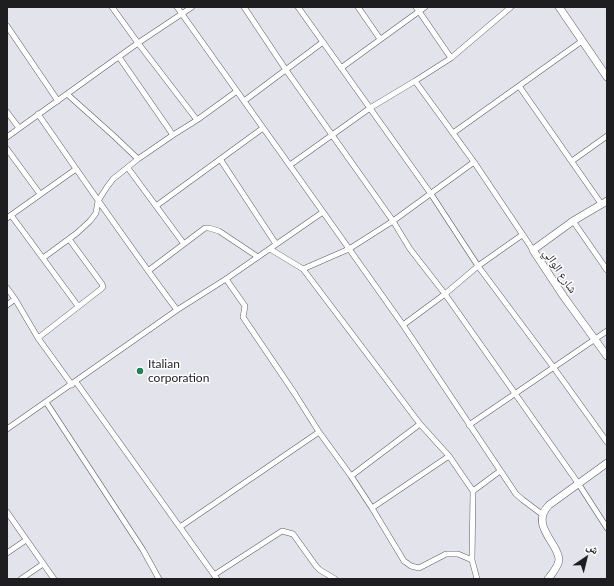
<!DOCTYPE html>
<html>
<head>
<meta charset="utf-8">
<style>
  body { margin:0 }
  #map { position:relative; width:614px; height:586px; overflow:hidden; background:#e3e3ec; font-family:Lato,"Noto Naskh Arabic",sans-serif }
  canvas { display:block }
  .frame { position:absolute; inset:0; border:8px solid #1e1e21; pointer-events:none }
  .north { position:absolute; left:566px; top:538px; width:40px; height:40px; -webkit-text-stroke:3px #fff; paint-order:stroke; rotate:35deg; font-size:11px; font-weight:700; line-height:16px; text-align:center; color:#1e1e21 }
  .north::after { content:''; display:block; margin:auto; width:14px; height:18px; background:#1e1e21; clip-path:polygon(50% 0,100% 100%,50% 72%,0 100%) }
</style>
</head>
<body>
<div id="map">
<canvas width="614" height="586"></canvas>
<div class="frame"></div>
<div class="north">ش</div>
</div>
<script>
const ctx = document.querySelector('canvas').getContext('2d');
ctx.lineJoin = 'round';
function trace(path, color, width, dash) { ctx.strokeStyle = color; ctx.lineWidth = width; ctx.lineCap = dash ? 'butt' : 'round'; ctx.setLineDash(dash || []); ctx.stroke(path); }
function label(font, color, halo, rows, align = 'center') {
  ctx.font = font + ' Lato,"Noto Naskh Arabic",sans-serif'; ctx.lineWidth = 3; ctx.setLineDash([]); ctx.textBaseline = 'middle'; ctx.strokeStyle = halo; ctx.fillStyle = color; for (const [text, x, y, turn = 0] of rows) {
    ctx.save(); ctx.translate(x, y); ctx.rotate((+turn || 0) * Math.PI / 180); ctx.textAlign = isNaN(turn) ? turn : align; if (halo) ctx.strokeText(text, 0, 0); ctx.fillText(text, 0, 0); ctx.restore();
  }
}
const street = new Path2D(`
  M112 7 138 43 197 120
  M177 7 323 212 403 325 516 494 523 500 543 515
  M244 7 286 70 393 221 410 249 445 294 578 483 607 528
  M298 7 431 194 478 266 554 368 607 442
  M358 7 380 39
  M416 7 451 58
  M7 26 58 101
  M119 57 173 135
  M341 68 425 7
  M415 81 474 162 533 250
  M519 86 602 205
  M67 94 115 137 138 159
  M244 101 323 42
  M7 112 19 128
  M38 114C84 180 129 246 177 310
  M453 133 582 41
  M7 137 138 43 192 7
  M7 149 40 194
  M220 159 276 244
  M572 161 607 136
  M290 165 370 108 415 81 451 58 511 7
  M128 168 184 244
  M156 206 263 128
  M11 215 78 306
  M7 218 76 169
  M573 221 607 270
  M270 249 303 269 420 424 449 456 473 491 472 560
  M43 258 77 233 90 221 96 213 98 201 107 187 113 179 138 159 173 135 197 120 237 91
  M303 269 349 249 393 221 474 162
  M148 271 205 228H209L219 231 258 257
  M226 279 245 306 243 317 295 394 319 432 351 476 372 508 404 561 411 566 419 568 446 554H458L472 560 477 579
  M7 288 15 299 38 338 72 385
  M7 305 15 299
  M403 325 445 294 478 266 522 235
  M38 338 101 289 103 287 102 284 69 239
  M76 382 217 579
  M46 402 143 550 159 579
  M469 425 607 331
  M7 429 177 310 226 279 323 212
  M351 476 420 424
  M473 491 500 471
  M372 508 449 456
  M7 512 54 579
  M180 527 319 432
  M7 553 26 540
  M214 575 282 531 293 534 316 566 320 570 335 579
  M21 579 43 564`);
const secondary = new Path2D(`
  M559 7 607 77
  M607 201 573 221 533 250 564 297 607 356
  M548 579C552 574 558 567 559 560 559 556 557 552 555 548 547 534 534 520 549 505L607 463`);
trace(street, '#5c5c64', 6);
trace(secondary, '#5c5c64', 8);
trace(street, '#fff', 5);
trace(secondary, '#fff', 7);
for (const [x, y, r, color] of [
  [140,371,4,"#238157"]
]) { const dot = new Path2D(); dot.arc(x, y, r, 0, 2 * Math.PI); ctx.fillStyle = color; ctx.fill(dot); trace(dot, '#fff', 1.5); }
label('12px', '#1e1e21', '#fff', [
  ["شارع الوالي",560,271,56]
]);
label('12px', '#1e1e21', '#fff', [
  ["Italian",148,364],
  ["corporation",148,378]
], 'left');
</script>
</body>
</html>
